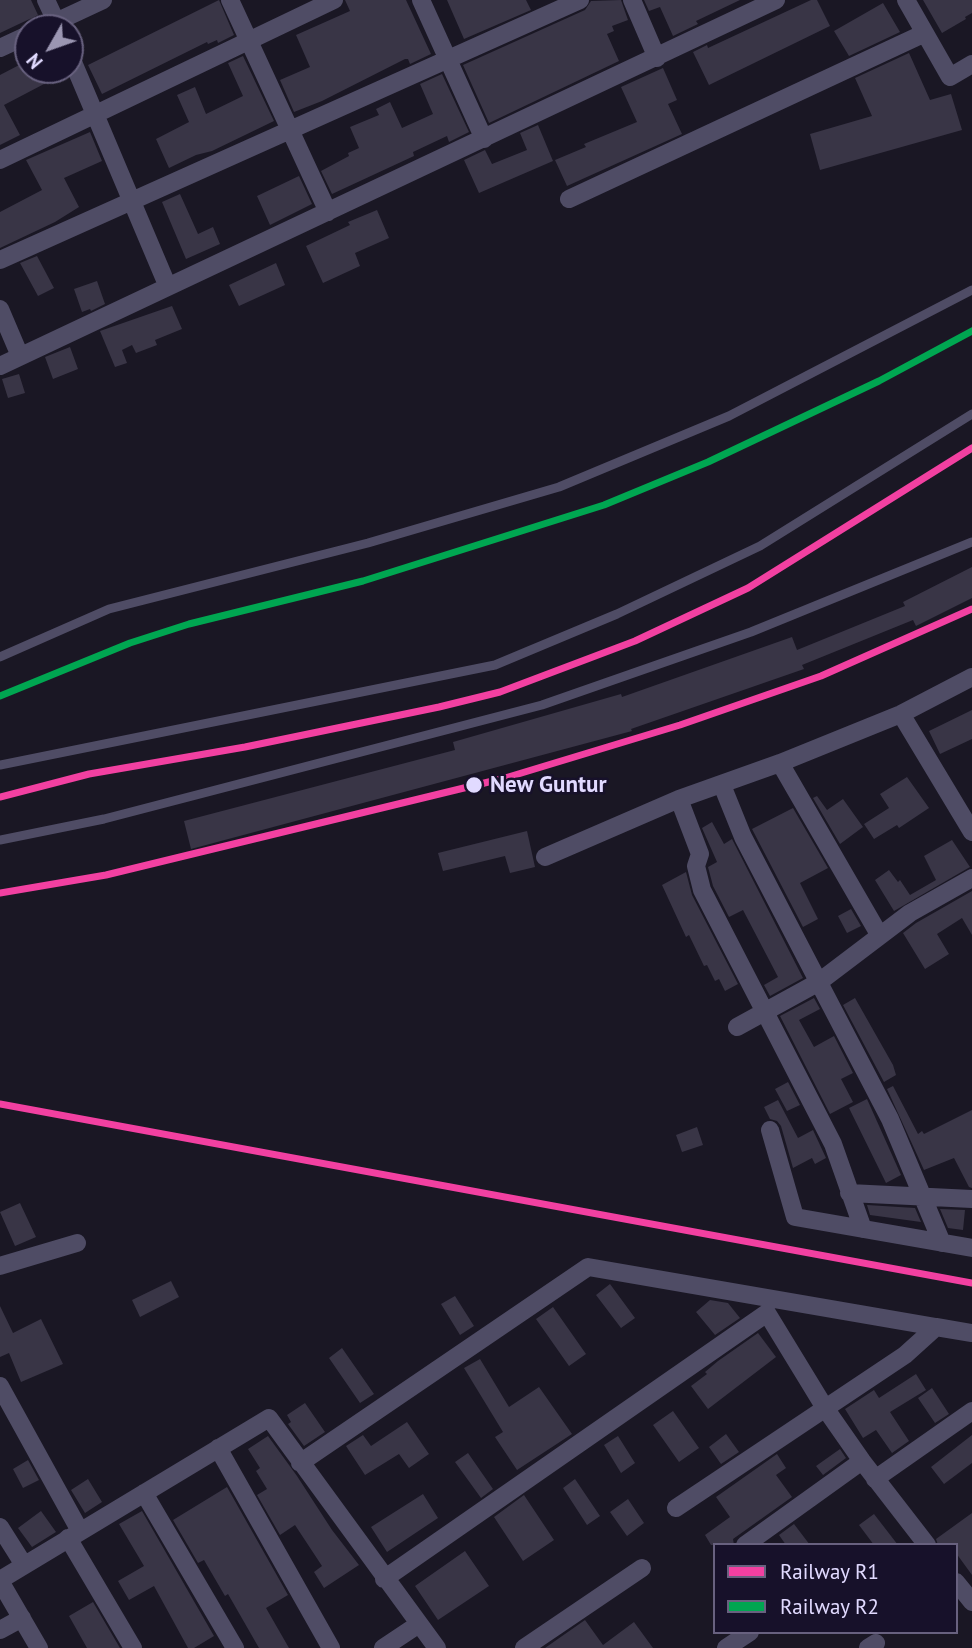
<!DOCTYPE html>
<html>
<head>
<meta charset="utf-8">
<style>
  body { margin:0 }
  #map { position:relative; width:972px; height:1648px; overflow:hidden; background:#1a1724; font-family:"PT Sans",sans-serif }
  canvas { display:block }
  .legend { position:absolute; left:713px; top:1543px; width:245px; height:91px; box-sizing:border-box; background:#17112a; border:2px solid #68617f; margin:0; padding:9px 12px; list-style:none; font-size:21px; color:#e1daff }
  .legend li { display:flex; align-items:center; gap:14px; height:35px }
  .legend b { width:35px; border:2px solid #68617f }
  .north { position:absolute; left:14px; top:14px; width:70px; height:70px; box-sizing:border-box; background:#17112a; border:2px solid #68617f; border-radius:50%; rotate:230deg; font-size:19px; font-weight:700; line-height:28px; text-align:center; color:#e1daff }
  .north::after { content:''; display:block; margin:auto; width:24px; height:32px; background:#9b96b2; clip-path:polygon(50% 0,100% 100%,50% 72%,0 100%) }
</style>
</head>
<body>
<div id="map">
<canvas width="972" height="1648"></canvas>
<ul class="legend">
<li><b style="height:9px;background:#f240a1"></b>Railway R1</li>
<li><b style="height:9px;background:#00a651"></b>Railway R2</li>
</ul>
<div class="north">N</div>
</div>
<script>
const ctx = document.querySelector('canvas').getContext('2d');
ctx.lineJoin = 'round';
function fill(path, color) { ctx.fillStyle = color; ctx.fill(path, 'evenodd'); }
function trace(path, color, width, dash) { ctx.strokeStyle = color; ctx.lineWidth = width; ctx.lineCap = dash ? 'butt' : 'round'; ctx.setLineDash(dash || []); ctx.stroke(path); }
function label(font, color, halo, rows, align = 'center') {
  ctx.font = font + ' "PT Sans",sans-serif'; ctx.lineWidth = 5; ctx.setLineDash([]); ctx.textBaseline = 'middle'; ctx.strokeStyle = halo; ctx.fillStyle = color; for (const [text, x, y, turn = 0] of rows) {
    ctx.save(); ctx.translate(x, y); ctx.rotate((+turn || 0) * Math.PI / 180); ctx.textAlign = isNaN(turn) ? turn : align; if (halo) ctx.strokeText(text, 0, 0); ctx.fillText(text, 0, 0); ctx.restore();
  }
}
fill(new Path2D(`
  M0 0H31L38 15 0 33Z
  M219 0 234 35 218 43 217 40 208 44 207 42 102 94 88 65Z
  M345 0H406L431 54 410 64 408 59H405L322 101 294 112 280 80 310 67 296 35 350 11Z
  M447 0H526L531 10 464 39Z
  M621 0 628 20 612 26 614 31 607 34 619 61 489 123 463 65 585 10 591 1Z
  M644 0H740L696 21 698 24 673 36 660 7 649 11Z
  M811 0H817L830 26 709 85 693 52 707 45 708 48Z
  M923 0H972V13L965 17 966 19 942 33Z
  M883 3 900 32 849 56 834 31Z
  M909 53 930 100 951 94 962 130 820 170 810 134 872 116 855 78Z
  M243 56 274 121 212 151 196 155 169 168 156 139 189 122 177 95 195 87 206 114 243 96 228 63Z
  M23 63 27 70H64L65 73 4 105 20 135 0 145V75Z
  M663 68 677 100 668 104 682 134 567 186 555 160 586 147 584 144 637 122 621 87Z
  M442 74 469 132 449 142 447 136 413 152 414 156 332 194 321 171 349 156 348 153 359 148 350 127 379 115 376 109 390 102 402 128 433 114 420 84Z
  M538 125 553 161 479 193 464 160 485 150 492 164 527 150 520 133Z
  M90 132 102 161 64 178 79 207 55 222 0 248V212L42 190 26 160Z
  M299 176 312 204 270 225 257 196Z
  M180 194 198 234 213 227 220 244 186 259 162 202Z
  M377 210 389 238 355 253 360 266 323 283 306 246 350 225 348 222Z
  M37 256 54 288 38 296 20 263Z
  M276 263 285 285 239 306 229 285Z
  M97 281 105 304 91 311 90 309 82 312 74 289Z
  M172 306 182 329 155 340 157 345 136 353 132 345 122 350 127 363 115 367 100 331Z
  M70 347 78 369 53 379 45 357Z
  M19 374 25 393 8 398 2 379Z
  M972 567V598L916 626 913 620 802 665 804 669 631 729 632 731 191 849 184 821 455 750 453 742 621 694 622 697 792 637 797 650 905 606 903 602Z
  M972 710V739L940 754 929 731Z
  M907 777 929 808 899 828 897 825 874 839 864 824 889 808 880 794Z
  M817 796 827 810 843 799 863 827 840 844 813 798Z
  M793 808 828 868 800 883 818 919 803 927 752 829Z
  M712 822 724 844 732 839 803 978 770 996 764 985 778 977 743 910 729 917 713 886 708 867 717 862 702 828Z
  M527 831 535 867 510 873 505 856 443 871 438 853Z
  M952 840 970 867 894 911 875 880 889 870 898 882 900 880 910 895 936 880 924 856Z
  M686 872 692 895 738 984 725 991 719 979 715 981 707 965 704 966 689 935 686 937 662 885Z
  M972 891V935L962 918 937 934 949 954 925 969 903 933 916 923Z
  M851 909 861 926 847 933 838 916Z
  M814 998 820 1009 799 1020 814 1047 834 1036 853 1073 841 1079 853 1102 830 1114 780 1016Z
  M855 998 893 1065 896 1075 884 1082 843 1005Z
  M788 1082 800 1105 787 1111 775 1089Z
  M893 1086 918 1134 922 1131 924 1134 972 1110V1188L969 1187 954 1158 924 1170 887 1089Z
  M867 1099 901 1175 886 1183 849 1108Z
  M778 1100 798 1138 813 1130 826 1158 815 1164 812 1158 793 1168 781 1126 777 1121 770 1119 764 1107Z
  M697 1127 703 1145 682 1152 676 1135Z
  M20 1203 36 1237 15 1246 0 1212Z
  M867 1205 915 1208 921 1222 870 1215Z
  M940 1209 965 1210 963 1230 948 1228Z
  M171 1281 179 1297 140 1317 132 1300Z
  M610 1284 635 1318 621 1328 596 1295Z
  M455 1296 474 1326 460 1335 441 1304Z
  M710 1300 728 1303 740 1318 715 1335 696 1312Z
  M0 1306 13 1333 41 1319 63 1364 21 1382 9 1353 0 1357Z
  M553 1307 586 1354 569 1366 536 1319Z
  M758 1333 776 1357 708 1409 691 1386 707 1374 705 1372 718 1361Z
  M342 1348 374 1394 360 1403 329 1358Z
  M480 1359 509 1407 539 1387 572 1434 517 1470 495 1437 503 1432 464 1368Z
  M916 1374 926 1390 890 1412 909 1441 892 1453 876 1430 863 1438 845 1409 874 1390 879 1398Z
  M932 1388 949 1414 935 1423 918 1398Z
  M305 1403 325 1432 304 1446 288 1424 291 1422 287 1415Z
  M673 1411 699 1448 679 1462 653 1425Z
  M407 1422 429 1454 409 1468 399 1454 365 1475 346 1446 363 1435 371 1446Z
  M726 1434 739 1452 721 1464 709 1447Z
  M972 1435V1463L944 1484 931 1467Z
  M268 1436 297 1476 332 1530 359 1565 324 1588 314 1572 322 1566 295 1525 280 1535 257 1495 267 1489 256 1471 260 1468 248 1449Z
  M618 1436 635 1463 621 1473 604 1445Z
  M840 1449 846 1458 823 1475 816 1466Z
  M468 1453 493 1489 481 1498 455 1462Z
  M777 1454 786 1468 776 1475 792 1497 733 1539 734 1545H711L705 1535 730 1517 716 1497Z
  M28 1460 39 1480 23 1488 13 1469Z
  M88 1479 102 1502 85 1513 71 1490Z
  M575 1479 600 1516 587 1525 563 1488Z
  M227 1487 288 1595 266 1608 289 1648H259L228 1594 225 1596 204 1560 198 1563 173 1520Z
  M423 1494 438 1518 387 1552 371 1527Z
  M524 1495 554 1540 523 1561 494 1517Z
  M628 1499 644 1523 627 1536 610 1512Z
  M41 1511 56 1532 32 1547 18 1528Z
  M142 1511 214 1636 194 1648H188L154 1586 129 1600 118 1581 144 1566 119 1524Z
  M972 1513V1575L956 1553V1545H938L936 1539Z
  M874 1514 898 1545H874L859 1525Z
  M794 1524 810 1545H786L779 1535Z
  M465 1551 489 1586 438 1620 415 1586Z
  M93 1602 120 1648H87L69 1616Z
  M585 1620 603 1645 634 1622 653 1648H545Z`), '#393546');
trace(new Path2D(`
  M0 657 109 609 368 543 559 487 729 416 972 290
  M0 765 495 665 617 614 760 546 972 414
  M0 840 104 819 542 705 751 632 972 542`), '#4f4c65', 9);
trace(new Path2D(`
  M46 0 59 28
  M230 0 328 212
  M421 0 484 139
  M632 0 657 58
  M906 0 950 77 972 64
  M43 28 103 0
  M0 48 28 35
  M70 55 168 287
  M0 160 334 0
  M569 199 925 33
  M0 260 580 0
  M0 309 20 356
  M0 366 776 0
  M901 714 972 832
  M780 763 880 936
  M722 785 743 837 890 1119 942 1243
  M679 799 700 854 696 866 702 890 833 1144 863 1229
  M545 857 679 799 780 763 901 714 972 677
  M737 1027 819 982 910 913 972 878
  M770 1130 795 1217 972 1248
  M849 1193 972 1199
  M0 1266 77 1243
  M0 1386 80 1531
  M218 1448 331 1648
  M300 1463 588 1267 936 1327
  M875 1479 972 1411
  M144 1493 235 1648
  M676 1508 905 1355 936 1327 972 1333
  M0 1527 24 1565
  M68 1538 133 1648
  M745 1545 862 1461
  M384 1579 767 1313 825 1408 862 1461 927 1545
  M0 1580 269 1418 437 1648
  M0 1581 39 1648
  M956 1582 972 1602
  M0 1630 22 1618
  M383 1648 419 1624
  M524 1648 642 1568
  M726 1648 750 1632
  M868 1648 876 1643`), '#4f4c65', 18);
trace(new Path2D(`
  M0 797 89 774 245 747 439 707 500 692 635 641 748 588 972 448
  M0 893 106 875 505 778 680 725 821 676 972 609
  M0 1104 972 1283`), '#f240a1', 7);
trace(new Path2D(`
  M0 696 130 643 189 624 363 581 604 505 708 462 879 381 972 331`), '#00a651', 7);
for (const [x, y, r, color] of [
  [474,785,9,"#e1daff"]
]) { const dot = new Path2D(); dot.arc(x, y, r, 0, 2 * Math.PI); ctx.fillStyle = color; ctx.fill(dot); trace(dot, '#17112a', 2.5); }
label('bold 23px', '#e1daff', '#17112a', [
  ["New Guntur",490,785]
], 'left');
</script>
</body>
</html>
